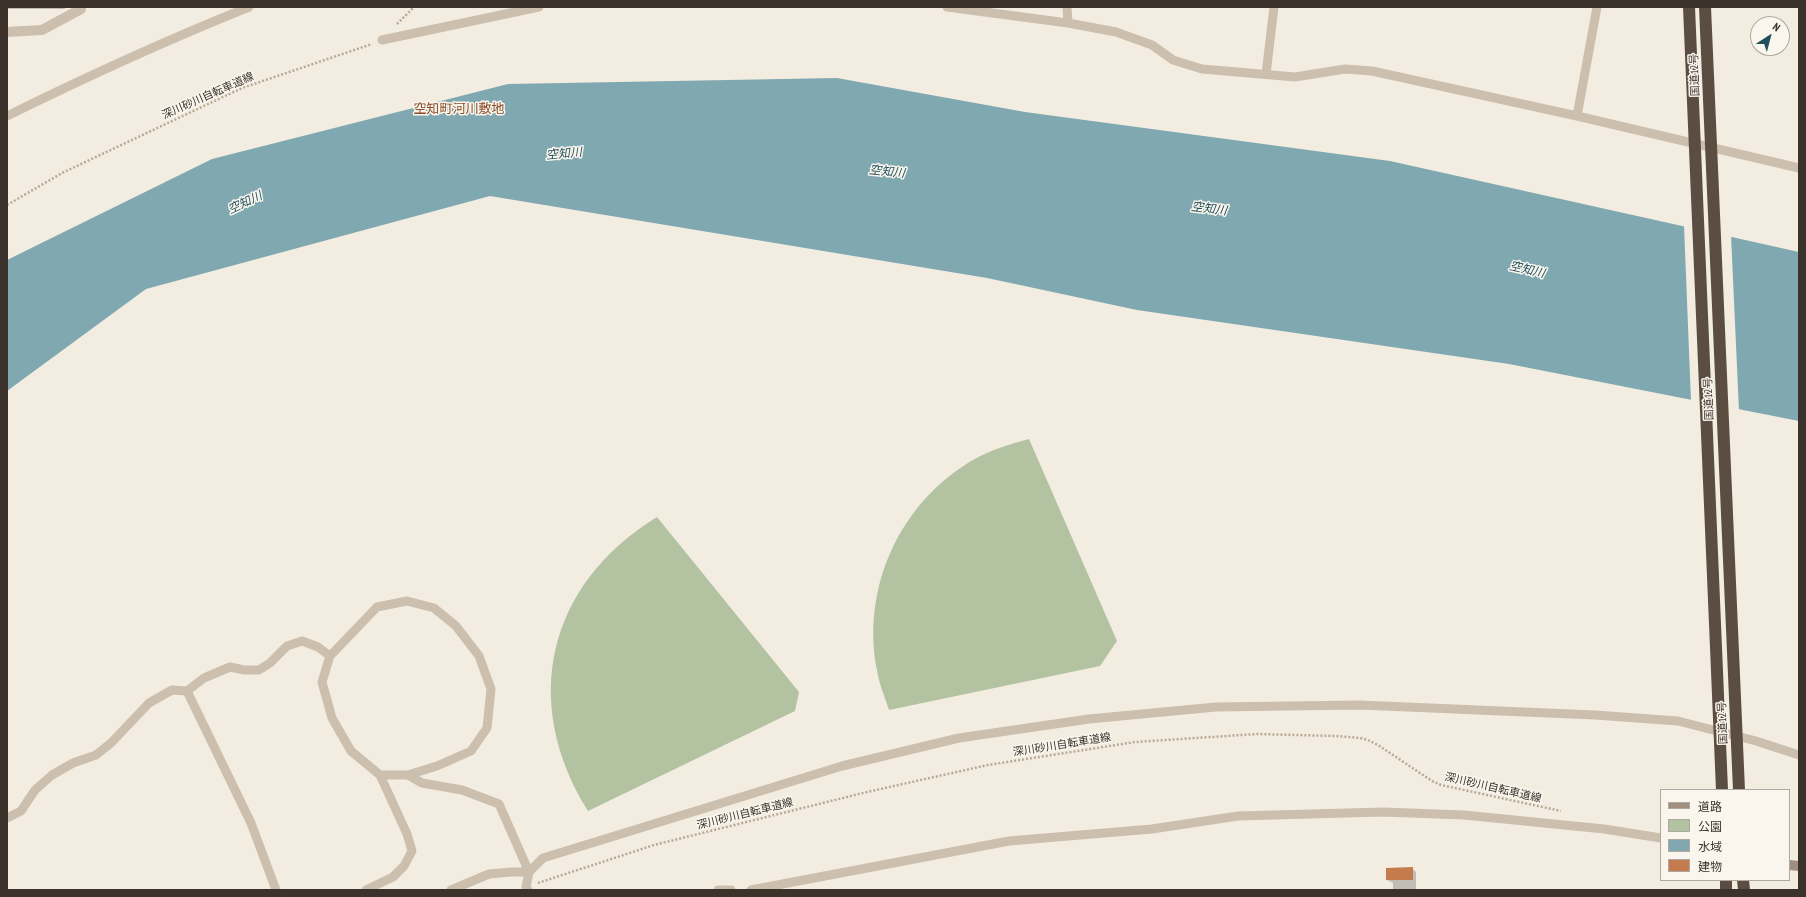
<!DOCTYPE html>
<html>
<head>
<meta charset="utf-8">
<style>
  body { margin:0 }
  #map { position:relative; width:1806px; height:897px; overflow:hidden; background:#f3ede1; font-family:"PT Sans Narrow","Noto Sans JP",sans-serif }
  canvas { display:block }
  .frame { position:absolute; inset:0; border:8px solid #3a322b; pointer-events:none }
  .legend { position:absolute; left:1660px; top:789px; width:130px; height:92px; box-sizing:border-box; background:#faf6ee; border:1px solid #ada8a0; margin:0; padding:5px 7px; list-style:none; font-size:12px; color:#3a322b }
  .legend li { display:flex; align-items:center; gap:8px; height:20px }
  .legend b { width:20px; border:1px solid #ada8a0 }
  .north { position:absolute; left:1750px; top:16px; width:40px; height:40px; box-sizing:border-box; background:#faf6ee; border:1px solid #ada8a0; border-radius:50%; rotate:36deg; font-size:11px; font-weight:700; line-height:16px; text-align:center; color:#3a322b }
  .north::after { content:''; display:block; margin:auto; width:14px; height:18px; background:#21505c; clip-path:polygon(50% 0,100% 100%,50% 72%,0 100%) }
</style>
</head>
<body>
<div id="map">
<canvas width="1806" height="897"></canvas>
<div class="frame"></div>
<ul class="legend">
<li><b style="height:5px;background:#a08f7e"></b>道路</li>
<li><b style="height:11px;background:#b3c3a1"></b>公園</li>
<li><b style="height:11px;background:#80a8b0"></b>水域</li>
<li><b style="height:11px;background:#c47b4e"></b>建物</li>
</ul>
<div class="north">N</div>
</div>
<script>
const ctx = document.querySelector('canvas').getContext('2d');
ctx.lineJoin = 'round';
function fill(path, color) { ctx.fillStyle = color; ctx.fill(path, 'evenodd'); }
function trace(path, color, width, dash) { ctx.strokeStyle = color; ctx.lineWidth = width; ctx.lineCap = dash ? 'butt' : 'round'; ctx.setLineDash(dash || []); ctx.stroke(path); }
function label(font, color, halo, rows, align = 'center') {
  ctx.font = font + ' "PT Sans Narrow","Noto Sans JP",sans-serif'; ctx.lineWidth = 3; ctx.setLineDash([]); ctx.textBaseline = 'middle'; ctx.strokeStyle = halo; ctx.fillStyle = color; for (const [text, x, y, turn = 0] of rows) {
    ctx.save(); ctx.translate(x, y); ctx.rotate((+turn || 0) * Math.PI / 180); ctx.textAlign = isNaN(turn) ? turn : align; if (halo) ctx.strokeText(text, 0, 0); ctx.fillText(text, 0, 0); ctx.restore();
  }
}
fill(new Path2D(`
  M1029 439 1117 641 1100 666 889 710C885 697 879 684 877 670 861 588 900 502 973 460 990 450 1010 444 1029 439Z
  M657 517 799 692 795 711 588 811C520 702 547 584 657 517Z`), '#b3c3a1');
fill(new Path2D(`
  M837 78 1025 112 1390 161 1799 252V421L1509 364 1137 310 987 278 490 196 146 289 7 391V260L212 159 508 84Z`), '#80a8b0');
fill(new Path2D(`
  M1684 225 1731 235 1739 411 1691 401Z`), '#f3ede1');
fill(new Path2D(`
  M7 7H65V9H7Z
  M1412 868 1416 872V890H1393V883L1387 880Z`), '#0003');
fill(new Path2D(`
  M1413 867V880H1386V868Z`), '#c47b4e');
trace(new Path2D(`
  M397 24 414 7
  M7 205 62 173 242 88 372 44
  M538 883 654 845 867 792 988 765 1135 742 1257 734 1336 736 1360 738 1368 740 1378 745 1432 781 1441 785 1561 811`), '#b8a997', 2.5, [2, 2]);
trace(new Path2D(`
  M947 7 1068 23 1116 32 1152 45 1173 60 1202 69 1295 77 1345 69 1372 71 1577 116 1799 168
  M1067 7 1068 23
  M382 40 539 7
  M1266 74 1274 7
  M7 116C86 77 167 40 249 7
  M1577 116 1597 7
  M407 601 434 608 456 626 479 656 491 689 487 728 471 751 437 766 408 775H380L351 751 332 718 322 682 330 656 377 607Z
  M187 691 251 823 276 890
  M408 775 422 783 462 790 499 804 529 872
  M7 818 21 811 35 790 52 775 73 763 96 755 111 743 149 703 172 690 187 691 204 678 230 667 244 670H259L270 663 287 646 302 641 318 647 330 656
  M366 890 393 877 404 866 412 851 407 834 380 775
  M451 890 489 874 511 872H529
  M528 890 526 887 529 872 543 858 842 766 959 738 1089 719 1216 707 1360 705 1595 715 1678 721 1756 741 1799 755
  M718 890H731
  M751 890 1009 841 1152 829 1238 816 1383 812 1464 815 1604 829 1661 838`), '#ccbfad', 9);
trace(new Path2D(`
  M7 32 42 30 81 9V7`), '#ccbfad', 10);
trace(new Path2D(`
  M1789 865 1799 866`), '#a08f7e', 10);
trace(new Path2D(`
  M1689 7 1722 790
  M1705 7 1739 790
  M1726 880V890
  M1743 880 1744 890`), '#5b4d42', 12);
label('11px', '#3a322b', '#faf6ee', [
  ["国道12号",1695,75,-92],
  ["深川砂川自転車道線",208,96,-24],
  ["国道12号",1709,399,-92],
  ["国道12号",1723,723,-92],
  ["深川砂川自転車道線",1062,745,-9],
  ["深川砂川自転車道線",1493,788,13],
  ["深川砂川自転車道線",745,814,-14]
]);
label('italic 12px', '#21505c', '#faf6ee', [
  ["空知川",564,154,-5],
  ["空知川",887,172,6],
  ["空知川",245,203,-25],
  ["空知川",1209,209,7],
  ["空知川",1527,270,13]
]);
label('13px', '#884a25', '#faf6ee', [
  ["空知町河川敷地",459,109]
]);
</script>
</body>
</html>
